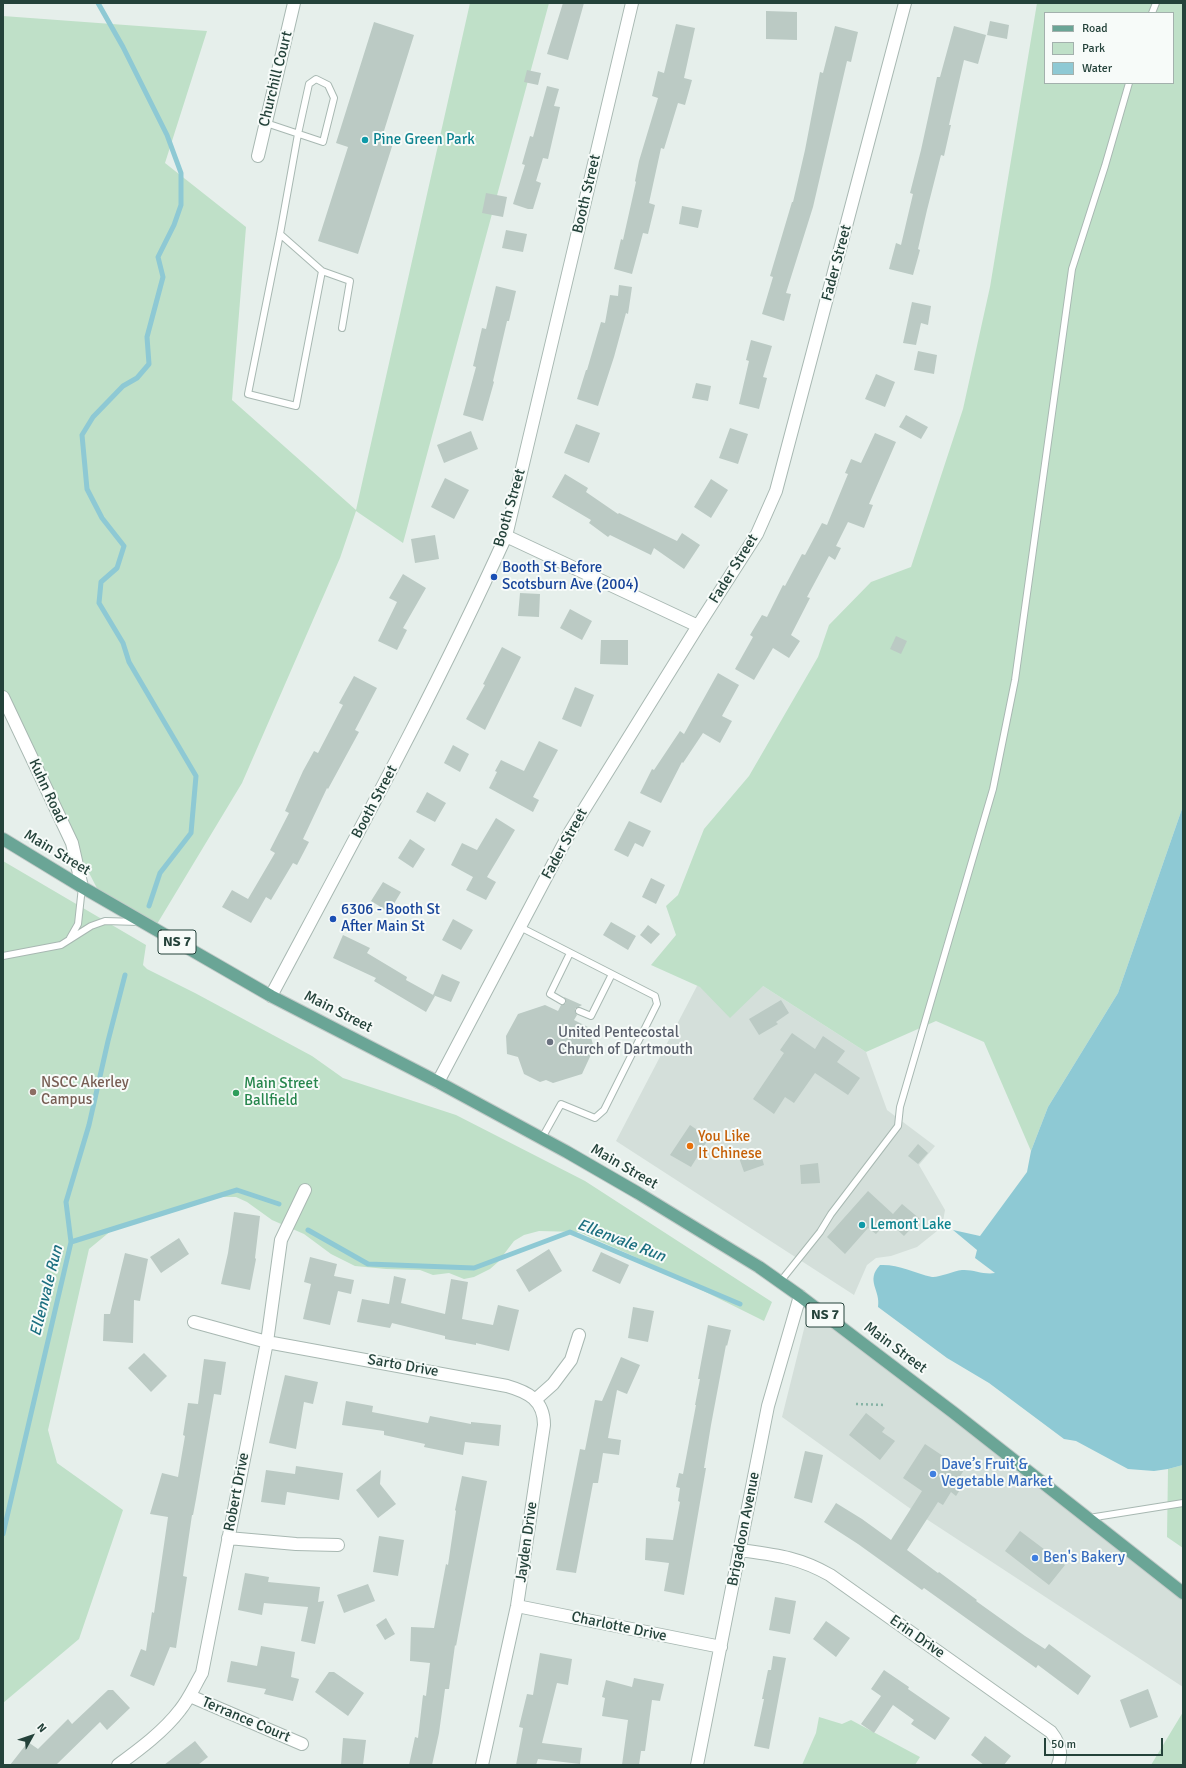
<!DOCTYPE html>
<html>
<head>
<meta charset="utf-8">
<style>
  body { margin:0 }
  #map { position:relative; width:1186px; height:1768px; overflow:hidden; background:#e6efeb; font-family:Signika,sans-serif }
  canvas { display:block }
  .frame { position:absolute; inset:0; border:4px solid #24423a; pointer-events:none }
  .legend { position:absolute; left:1044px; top:12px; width:130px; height:72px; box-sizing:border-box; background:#f7fbf9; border:1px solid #a3b1ad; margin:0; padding:5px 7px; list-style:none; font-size:12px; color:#24423a }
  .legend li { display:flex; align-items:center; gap:8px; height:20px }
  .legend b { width:20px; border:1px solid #a3b1ad }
  .north { position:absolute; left:12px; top:1716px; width:40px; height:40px; -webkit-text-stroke:3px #f7fbf9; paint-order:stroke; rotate:50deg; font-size:11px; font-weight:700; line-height:16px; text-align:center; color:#24423a }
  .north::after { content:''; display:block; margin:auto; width:14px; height:18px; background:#24423a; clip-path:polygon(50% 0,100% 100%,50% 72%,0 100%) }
  .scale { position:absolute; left:1044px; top:1738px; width:119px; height:18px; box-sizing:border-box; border:2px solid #24423a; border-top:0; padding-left:5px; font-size:12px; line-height:14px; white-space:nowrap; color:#24423a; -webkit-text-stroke:3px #f7fbf9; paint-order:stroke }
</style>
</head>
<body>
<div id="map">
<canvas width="1186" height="1768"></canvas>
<div class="frame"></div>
<ul class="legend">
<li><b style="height:5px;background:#6aa596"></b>Road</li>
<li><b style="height:11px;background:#bfe0c8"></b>Park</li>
<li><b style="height:11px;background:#8ec9d4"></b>Water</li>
</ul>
<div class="north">N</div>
<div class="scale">50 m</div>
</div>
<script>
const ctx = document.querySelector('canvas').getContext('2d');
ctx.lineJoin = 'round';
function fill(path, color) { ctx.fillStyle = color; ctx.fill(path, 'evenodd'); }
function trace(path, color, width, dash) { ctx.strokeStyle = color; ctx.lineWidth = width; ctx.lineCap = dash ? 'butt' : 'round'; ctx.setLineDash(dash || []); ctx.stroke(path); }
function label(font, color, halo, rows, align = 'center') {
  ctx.font = font + ' Signika,sans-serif'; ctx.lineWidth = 4; ctx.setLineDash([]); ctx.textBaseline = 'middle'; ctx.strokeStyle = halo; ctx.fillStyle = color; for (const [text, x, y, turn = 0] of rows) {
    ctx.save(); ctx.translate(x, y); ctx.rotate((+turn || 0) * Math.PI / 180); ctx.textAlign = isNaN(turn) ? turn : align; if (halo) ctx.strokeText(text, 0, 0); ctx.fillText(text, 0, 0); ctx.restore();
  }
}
fill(new Path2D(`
  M697 986H763L866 1052 887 1110 935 1146 919 1165 945 1210 942 1227 917 1247 891 1256 876 1258 867 1265 854 1295 616 1141Z
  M809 1309 1183 1587V1687L908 1507 782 1417Z`), '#d4dfda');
fill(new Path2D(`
  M470 3H549L403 543 356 511 340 558 242 783 154 929 101 896 3 706V16L207 31 165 163 246 227 232 400 356 510Z
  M1037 3H1183V806L1118 993 1048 1107 1031 1151 984 1042 936 1021 866 1052 763 986 730 1018 700 987 651 965 676 935 666 906 678 895 704 829 749 776 818 657 829 625 871 582 911 567 963 409 990 287ZM1045 13H1173V83H1045Z
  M3 861 146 945 143 965 147 969 195 993 312 1056 343 1078 456 1115 585 1181 772 1302 764 1321 633 1256 579 1232 539 1231 524 1235 514 1241 498 1262 490 1269 474 1277 464 1279 449 1273 433 1275 420 1270 386 1269 355 1266 331 1254 304 1234 272 1220 247 1202 236 1197H222L141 1218 112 1230 89 1249 48 1430 57 1463 123 1510 79 1639 3 1703Z
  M1183 1465V1548L1167 1537 1168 1469Z
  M1183 1712V1765H1151Z
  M819 1717 842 1724 851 1720 920 1757 915 1765H802L816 1733Z`), '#bfe0c8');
fill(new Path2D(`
  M1183 806V1465L1168 1469 1154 1471 1128 1469 1076 1441 1064 1439 989 1383 947 1358 878 1307C881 1290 865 1281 880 1265 898 1264 914 1273 932 1277 938 1278 953 1271 962 1270 973 1269 983 1275 995 1273L975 1258 977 1250 953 1230 980 1236 1027 1172 1031 1151 1048 1107 1118 993Z`), '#8ec9d4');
trace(new Path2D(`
  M98 3 123 47 167 135 181 173V205L174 225 158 257 163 277 147 337 149 364 137 378 123 386 93 417 82 435 87 489 102 518 124 546 117 568 101 582 99 603 123 643 129 662 196 776 191 833 160 873 149 906
  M308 1230 368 1264 474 1268 570 1232 740 1304
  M71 1242 66 1202 89 1125 108 1041 125 975
  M3 1534 71 1242 237 1190 279 1204`), '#8ec9d4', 5);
fill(new Path2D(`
  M563 3H584L568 60 547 54Z
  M766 11 797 12V40L766 39Z
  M990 21 1009 25 1007 39 987 35Z
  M374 22 414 35 383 134 395 137 358 254 318 241 348 147 336 143Z
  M676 24 695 28 684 78 692 80 685 105 678 103 664 149 661 148 649 203 655 205 648 234 643 233 632 274 614 269 621 239 623 240 636 182 635 181 639 161 658 98 652 96 658 71 664 73Z
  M835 26 858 32 851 62 847 61 813 207 786 293 791 294 784 321 762 314 773 277 770 276 792 202H793L805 150 820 72 823 73Z
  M954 26 986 35 978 64 964 60 949 125H951L944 156 941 155 927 210 918 249 920 250 913 275 889 269 896 243 901 245 913 194 910 193 921 150 937 77H940Z
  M527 70 541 73 538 85 524 82Z
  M547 86 559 89 554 106 560 107 548 159 543 158 536 181 541 183 533 209H528L513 204 525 165 522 164 530 136 533 137Z
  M486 193 507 197 503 217 482 213Z
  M682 206 702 210 698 228 679 224Z
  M506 230 527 234 523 252 502 248Z
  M619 285 632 287 628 314 626 313 614 357 598 406 577 399 586 370H587L601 322 605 323 610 295 618 296Z
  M496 286 516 291 509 321H507L493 381 494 382 483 421 463 415 476 367 473 366 482 328 486 329Z
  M912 302 931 306 928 325 921 323 916 345 903 343Z
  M751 340 772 346 763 377 767 378 759 409 739 404 749 361 746 360Z
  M918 351 937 355 934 374 914 370Z
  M876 374 895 382 885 407 865 399Z
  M696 383 711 386 708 401 692 398Z
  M906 415 928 427 921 439 899 427Z
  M576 424 600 433 589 463 564 453Z
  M730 428 748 434 738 464 719 458Z
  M471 431 478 449 444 463 437 445Z
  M875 433 896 442 869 504 873 505 864 528 848 522 836 546 841 548 835 560 829 556 807 597 810 598 791 635 800 641 789 658 773 648 754 680 735 669 753 637 750 635 762 615 767 617 783 585 785 586 802 554 805 555 822 523 827 525 848 474 845 473 851 459 861 463Z
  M565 474 588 488 586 492 618 514 619 513 677 541 682 533 700 545 684 569 654 548 651 555 610 535 608 537 589 523 591 520 552 497Z
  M445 478 469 490 454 519 431 507Z
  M711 479 728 490 711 518 694 507Z
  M435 535 439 559 415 563 411 539Z
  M403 574 426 588 403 628 407 630 397 650 378 641 397 602 389 598Z
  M520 593 540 594 539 617 518 616Z
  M570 609 592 621 582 640 560 628Z
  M896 636 907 641 901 654 890 649Z
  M601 640H628V665L600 664Z
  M502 647 521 657 485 730 466 719 485 685 483 684Z
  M718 673 739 685 722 716 732 721 720 743 703 733 683 763 682 762 661 803 640 793 652 769 654 770 680 731 684 734Z
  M354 676 377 688 355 730 359 732 328 789 327 788 303 839 309 842 297 865 293 863 271 900 266 897 251 923 222 907 232 890 248 899 275 853 270 850 289 813 285 811 303 771 314 751 318 753 343 705 339 703Z
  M575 687 594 695 581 727 562 719Z
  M539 741 558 750 533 797 539 800 533 812 489 788 497 772 495 771 501 760 524 771Z
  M453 745 469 754 460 772 444 763Z
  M427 792 446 803 435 822 416 812Z
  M496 818 515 830 487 877 496 882 486 900 466 890 473 877 451 865 462 843 477 850Z
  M629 821 651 831 643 847 635 843 628 857 614 850Z
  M410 839 425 849 413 868 398 858Z
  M651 878 665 885 656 904 642 897Z
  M383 882 401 892 389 912 371 901Z
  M453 919 473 930 461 950 442 940Z
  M611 922 636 936 628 950 603 935Z
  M648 925 660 934 651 944 640 935Z
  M343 935 370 948 367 953 407 977 406 980 435 996 426 1012 374 981 376 978 333 958Z
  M442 974 460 982 451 1002 433 995Z
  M564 997 582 1005 575 1009V1012L577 1015 574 1020 588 1027 594 1048 582 1074 553 1083 546 1080 540 1082 524 1074 518 1057 507 1054 506 1036 518 1014 545 1005 558 1011 561 1005 566 1003Z
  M781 1000 789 1013 776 1022 778 1024 759 1035 749 1019Z
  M792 1033 815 1049 823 1036 845 1051 837 1062 860 1078 848 1095 815 1073 794 1103 785 1097 774 1114 753 1099 784 1053 780 1050Z
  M690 1125 709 1138 691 1167 670 1155Z
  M918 1144 928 1153 918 1164 908 1156Z
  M759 1148 764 1165 744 1172 738 1155Z
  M818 1163 820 1183 801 1184 800 1165Z
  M868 1191 893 1214 902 1204 920 1219 904 1236 888 1221 876 1234 868 1228 845 1254 827 1237Z
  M234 1212 260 1216 255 1258 256 1259 250 1290 221 1284 228 1253Z
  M179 1238 189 1254 161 1273 150 1257Z
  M549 1249 562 1271 529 1292 516 1270Z
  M601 1252 629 1265 620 1284 592 1271Z
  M125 1253 148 1259 140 1301 134 1300 133 1343 103 1341 104 1314H110Z
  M310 1257 337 1264 334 1276 354 1280 351 1294 338 1291 330 1325 303 1319 311 1284 304 1282Z
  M394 1276 406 1279 401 1303 445 1314 451 1279 468 1282 462 1319 493 1325 498 1305 519 1310 509 1351 476 1343V1345L445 1339V1336L392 1323 390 1328 357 1322 362 1299 389 1304Z
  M633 1307 654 1311 648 1342 628 1338Z
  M708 1325 731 1330 727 1346 726 1345 711 1425 704 1468H706L684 1595 664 1591 669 1563 645 1560 646 1538 673 1540 680 1502 678 1501 680 1488 676 1487 679 1473 683 1474 696 1405H695L700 1379H698Z
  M144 1353 167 1376 151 1392 128 1368Z
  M621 1357 640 1365 627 1394 617 1390 608 1438 621 1440 619 1455 603 1453 598 1483H593L576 1573 556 1570 580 1449 585 1450 595 1400 602 1401Z
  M204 1359 226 1362 221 1395 214 1394 196 1499 193 1515H192L183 1576 187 1577 176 1648 170 1647 154 1686 130 1676 141 1649 146 1651 152 1612 154 1613 168 1517 150 1514 162 1473 178 1477 185 1436 183 1435 188 1403 198 1404Z
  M285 1375 318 1382 313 1404 304 1402 296 1449 269 1443Z
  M346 1401 373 1406 372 1412 428 1423 430 1416 471 1424V1422L501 1425 499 1446 465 1442 463 1455 424 1447 425 1444 384 1435V1431L342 1425Z
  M866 1413 885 1428 882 1432 895 1441 880 1460 849 1435Z
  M925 1444 964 1470 957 1481 963 1485 956 1496 951 1492 943 1505 938 1502 907 1550 938 1573 939 1572 977 1600 976 1601 1025 1636 1045 1649 1049 1644 1091 1676 1078 1695 1038 1665 1036 1668 924 1588 922 1590 858 1544 824 1522 836 1503 862 1519 891 1540 922 1491 903 1478Z
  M805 1451 823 1455 812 1503 794 1498Z
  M296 1466 343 1473 339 1500 287 1492 285 1505 261 1502 266 1470 295 1474Z
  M381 1470 380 1484 396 1504 378 1518 356 1490Z
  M462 1476 487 1481 456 1646 455 1645 449 1689H445L439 1733 432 1765H409L415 1737 418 1738 423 1695 426 1696 430 1663 410 1661 411 1627 434 1628 446 1564 448 1565 456 1511 455 1510Z
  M1020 1531 1065 1565 1049 1585 1005 1551Z
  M379 1536 404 1540 398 1576 373 1572Z
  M245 1573 269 1577 268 1582 320 1587 318 1602 324 1601 315 1644 301 1641 308 1607 264 1603 262 1615 238 1610Z
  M368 1584 375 1601 344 1613 337 1595Z
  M775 1597 796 1601 790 1634 769 1630Z
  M386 1618 395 1634 385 1640 376 1625Z
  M826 1621 850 1638 836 1657 813 1639Z
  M261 1646 295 1652 291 1677 299 1679 293 1701 264 1694 266 1689 227 1682 231 1661 257 1666Z
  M540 1653 572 1659 568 1685 557 1683 542 1743 582 1748 580 1764 538 1759 536 1765H516L523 1728 519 1727 527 1694 533 1695Z
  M773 1656 786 1658 769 1749 754 1746 764 1699H762L768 1670H771Z
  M884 1670 909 1687 908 1689 950 1718 935 1740 911 1724 914 1720 893 1705 874 1733 861 1724 881 1696 871 1689Z
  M329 1672H334L364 1693 348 1716 315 1692Z
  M634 1678 664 1684 660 1701 652 1700 645 1751H641L639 1765H622L628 1720 602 1716 605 1698 602 1697 606 1680 632 1687Z
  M1148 1689 1158 1717 1130 1728 1120 1700Z
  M108 1690H113L130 1708 107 1730 100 1722 56 1765H10L28 1742 38 1749 68 1719 72 1724Z
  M985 1736 1011 1756 1004 1765H984L971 1755Z
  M343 1738 366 1740 363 1765H341Z
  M195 1741 208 1757 198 1765H164Z`), '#bbcac4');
const lane = new Path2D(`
  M1152 13 1156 3
  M266 123 323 142 334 98 328 85 316 79 309 84 298 134 280 234 248 394 296 406 322 271 280 234
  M322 271 350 281 342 328
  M520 927 655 996 657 1004 604 1110 595 1118 561 1104 542 1138
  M70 938 78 924 82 887
  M3 956 61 945 91 926 105 921 138 922
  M562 1001 550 994 570 953
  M579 1011 591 1016 612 974
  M780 1282 820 1232 831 1214 898 1126 900 1107 993 789 1015 680 1072 269 1105 166 1129 83
  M1089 1518 1183 1503`);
const street = new Path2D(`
  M258 156 294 3
  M506 536 698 626
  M3 697 72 843 82 887
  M271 996C352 844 435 693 506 536L632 3
  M438 1082 570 832 698 626 757 534 776 491 905 3
  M194 1322 267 1342 507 1386C528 1392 544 1400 544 1425L517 1606 482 1765
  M535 1400 553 1384 571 1360 579 1335
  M228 1538 296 1544 338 1545
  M740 1550C776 1555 798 1557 830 1575L1051 1732C1059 1742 1063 1753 1058 1765
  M517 1606 721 1647
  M190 1696 302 1744
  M118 1765C140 1749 164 1731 180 1710 189 1699 195 1685 202 1673L267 1342 281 1240 305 1190
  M697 1765 768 1406 800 1296`);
const primary = new Path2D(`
  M3 839 82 887 271 996 438 1082 567 1152 638 1193 759 1267 800 1296 954 1413 1183 1593`);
trace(lane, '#a8b8b2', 8);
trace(street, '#a8b8b2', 14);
trace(primary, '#c2cac8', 14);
trace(new Path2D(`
  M856 1404 885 1405`), '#86b3a5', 2.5, [2, 3]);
trace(lane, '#fff', 6);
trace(street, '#fff', 12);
trace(primary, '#6aa596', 12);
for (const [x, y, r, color] of [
  [365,140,4,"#0f9aa8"],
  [494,577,4,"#1a4fb4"],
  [333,919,4,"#1a4fb4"],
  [550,1042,4,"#6b7280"],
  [33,1092,4,"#8d6e63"],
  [236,1093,4,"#2e9e5b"],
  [690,1146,4,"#e8710a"],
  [862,1225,4,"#0f9aa8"],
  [933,1474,4,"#3f7fe0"],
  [1035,1558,4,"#3f7fe0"]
]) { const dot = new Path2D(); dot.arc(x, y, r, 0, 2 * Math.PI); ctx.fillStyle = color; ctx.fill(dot); trace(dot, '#f7fbf9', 1.5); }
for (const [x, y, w] of [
  [177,942,38],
  [825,1315,38]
]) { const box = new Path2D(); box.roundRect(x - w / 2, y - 12, w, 24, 3); ctx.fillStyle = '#f7fbf9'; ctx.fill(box); trace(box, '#24423a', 1); }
label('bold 14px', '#24423a', null, [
  ["NS 7",177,942],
  ["NS 7",825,1315]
]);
label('15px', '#24423a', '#f7fbf9', [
  ["Churchill Court",276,79,-76],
  ["Booth Street",587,194,-77],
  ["Fader Street",837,263,-75],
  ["Booth Street",510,508,-74],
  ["Fader Street",734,569,-58],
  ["Kuhn Road",47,791,65],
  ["Booth Street",375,802,-62],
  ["Fader Street",565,844,-61],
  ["Main Street",57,853,31],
  ["Main Street",338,1012,27],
  ["Main Street",624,1167,30],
  ["Main Street",895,1348,37],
  ["Sarto Drive",403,1366,10],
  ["Robert Drive",237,1492,-79],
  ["Brigadoon Avenue",744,1529,-79],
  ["Jayden Drive",527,1542,-82],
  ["Charlotte Drive",619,1627,12],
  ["Erin Drive",917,1637,35],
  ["Terrance Court",246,1720,23]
]);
label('15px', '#0d838f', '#f7fbf9', [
  ["Pine Green Park",373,140],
  ["Lemont Lake",870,1225]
], 'left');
label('15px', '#164399', '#f7fbf9', [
  ["Booth St Before",502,568],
  ["Scotsburn Ave (2004)",502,585],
  ["6306 - Booth St",341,910],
  ["After Main St",341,927]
], 'left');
label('15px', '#5b616d', '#f7fbf9', [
  ["United Pentecostal",558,1033],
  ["Church of Dartmouth",558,1050]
], 'left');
label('15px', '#785e54', '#f7fbf9', [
  ["NSCC Akerley",41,1083],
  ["Campus",41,1100]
], 'left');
label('15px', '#27864d', '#f7fbf9', [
  ["Main Street",244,1084],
  ["Ballfield",244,1101]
], 'left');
label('15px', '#c56008', '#f7fbf9', [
  ["You Like",698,1137],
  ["It Chinese",698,1154]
], 'left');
label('15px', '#366cbe', '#f7fbf9', [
  ["Dave’s Fruit &",941,1465],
  ["Vegetable Market",941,1482],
  ["Ben's Bakery",1043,1558]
], 'left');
label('italic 16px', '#1c6f80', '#f7fbf9', [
  ["Ellenvale Run",621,1241,21],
  ["Ellenvale Run",47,1291,-76]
]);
</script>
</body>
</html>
